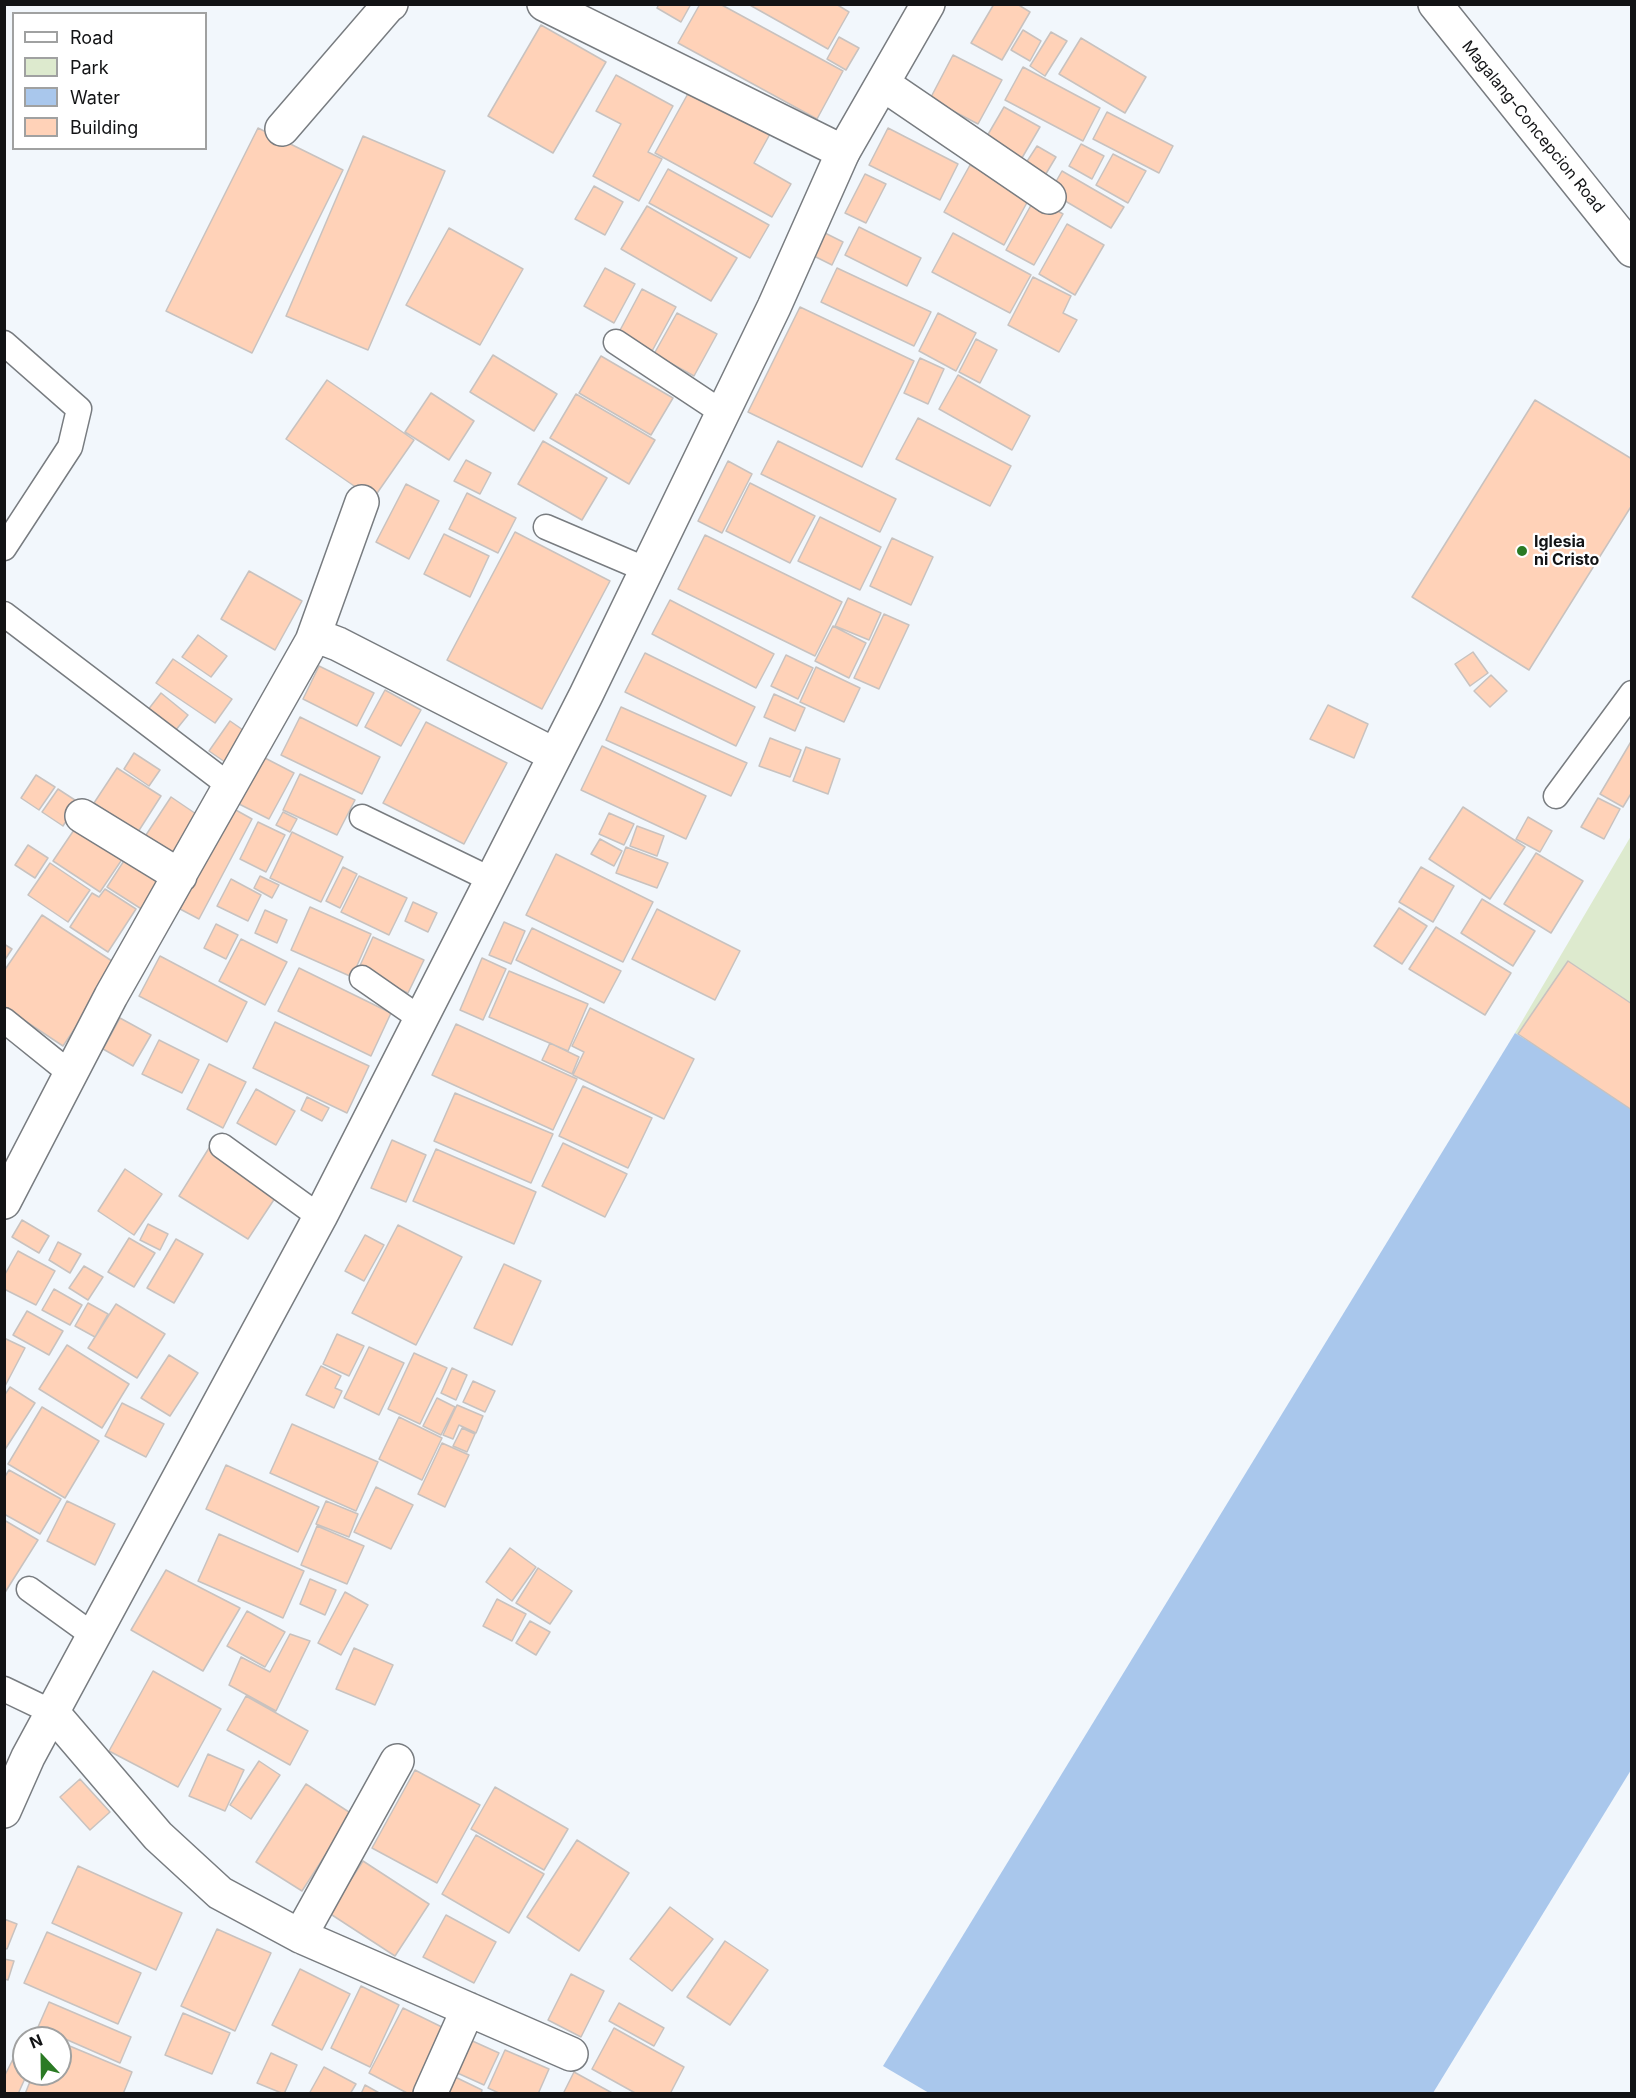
<!DOCTYPE html>
<html>
<head>
<meta charset="utf-8">
<style>
  body { margin:0 }
  #map { position:relative; width:1636px; height:2098px; overflow:hidden; background:#f2f7fc; font-family:Inter,sans-serif }
  canvas { display:block }
  .frame { position:absolute; inset:0; border:6px solid #121315; pointer-events:none }
  .legend { position:absolute; left:12px; top:12px; width:195px; height:138px; box-sizing:border-box; background:#fff; border:2px solid #a0a1a1; margin:0; padding:8px 10px; list-style:none; font-size:18px; color:#121315 }
  .legend li { display:flex; align-items:center; gap:12px; height:30px }
  .legend b { width:30px; border:2px solid #a0a1a1 }
  .north { position:absolute; left:12px; top:2026px; width:60px; height:60px; box-sizing:border-box; background:#fff; border:2px solid #a0a1a1; border-radius:50%; rotate:338deg; font-size:16px; font-weight:700; line-height:24px; text-align:center; color:#121315 }
  .north::after { content:''; display:block; margin:auto; width:21px; height:27px; background:#2a7a24; clip-path:polygon(50% 0,100% 100%,50% 72%,0 100%) }
</style>
</head>
<body>
<div id="map">
<canvas width="1636" height="2098"></canvas>
<div class="frame"></div>
<ul class="legend">
<li><b style="height:8px;background:#fff"></b>Road</li>
<li><b style="height:16px;background:#ddeace"></b>Park</li>
<li><b style="height:16px;background:#a9c7ec"></b>Water</li>
<li><b style="height:16px;background:#ffd2b8"></b>Building</li>
</ul>
<div class="north">N</div>
</div>
<script>
const ctx = document.querySelector('canvas').getContext('2d');
ctx.lineJoin = 'round';
function fill(path, color) { ctx.fillStyle = color; ctx.fill(path, 'evenodd'); }
function trace(path, color, width, dash) { ctx.strokeStyle = color; ctx.lineWidth = width; ctx.lineCap = dash ? 'butt' : 'round'; ctx.setLineDash(dash || []); ctx.stroke(path); }
function label(font, color, halo, rows, align = 'center') {
  ctx.font = font + ' Inter,sans-serif'; ctx.lineWidth = 4.5; ctx.setLineDash([]); ctx.textBaseline = 'middle'; ctx.strokeStyle = halo; ctx.fillStyle = color; for (const [text, x, y, turn = 0] of rows) {
    ctx.save(); ctx.translate(x, y); ctx.rotate((+turn || 0) * Math.PI / 180); ctx.textAlign = isNaN(turn) ? turn : align; if (halo) ctx.strokeText(text, 0, 0); ctx.fillText(text, 0, 0); ctx.restore();
  }
}
fill(new Path2D(`
  M1631 836V1104L1515 1033Z`), '#ddeace');
fill(new Path2D(`
  M1515 1033 1631 1104V1770L1433 2093H929L883 2066Z`), '#a9c7ec');
const building = new Path2D(`
  M659 4H691L681 22 657 8Z
  M700 4H720L843 71 817 119 678 43Z
  M748 4H836L849 12 828 49Z
  M994 4H1017L1030 12 1002 60 971 43Z
  M541 25 606 62 553 153 488 116Z
  M1023 30 1041 41 1030 61 1011 50Z
  M1051 32 1067 41 1045 76 1030 66Z
  M839 37 859 48 846 70 827 59Z
  M1081 38 1146 77 1125 113 1059 74Z
  M953 55 1002 80 978 124 930 99Z
  M1023 67 1100 108 1083 141 1005 100Z
  M616 75 673 106 648 152 662 159 639 201 593 176 621 124 596 111Z
  M690 90 770 134 754 163 791 184 772 217 655 153Z
  M1004 107 1040 127 1019 163 983 143Z
  M1107 112 1173 146 1159 173 1093 139Z
  M258 128 343 170 252 353 166 311Z
  M888 128 958 164 940 200 869 165Z
  M363 136 445 171 368 350 286 316Z
  M1081 144 1104 156 1092 179 1069 166Z
  M1037 146 1056 157 1044 177 1024 166Z
  M1113 154 1146 171 1128 203 1096 185Z
  M970 165 1030 197 1004 245 944 212Z
  M668 169 769 225 750 258 649 203Z
  M1062 171 1124 207 1111 228 1050 192Z
  M865 174 886 184 866 223 845 213Z
  M594 186 623 202 605 235 575 219Z
  M1035 198 1063 214 1034 265 1006 250Z
  M647 206 737 258 711 301 621 249Z
  M1067 224 1104 245 1075 295 1039 274Z
  M859 227 921 258 907 286 845 255Z
  M449 228 523 269 480 345 406 305Z
  M825 233 843 242 832 265 814 256Z
  M953 233 1031 275 1010 313 932 272Z
  M605 268 635 284 614 323 584 306Z
  M837 268 931 312 914 346 821 302Z
  M1033 277 1071 296 1063 313 1077 320 1059 352 1008 325Z
  M642 289 676 307 651 353 618 334Z
  M800 307 914 361 862 467 748 412Z
  M677 313 717 334 694 376 654 354Z
  M938 313 976 333 956 371 919 351Z
  M976 339 997 350 980 383 959 372Z
  M493 355 557 394 534 431 470 392Z
  M601 356 673 398 651 435 579 393Z
  M920 358 944 369 928 404 904 393Z
  M958 375 1030 416 1012 450 939 409Z
  M327 380 414 440 373 499 286 439Z
  M431 393 474 421 449 460 405 432Z
  M576 394 655 440 629 484 550 438Z
  M1535 400 1632 459V505L1529 670 1412 597Z
  M918 418 1011 466 990 506 896 459Z
  M543 441 607 478 582 520 518 484Z
  M778 441 896 499 880 532 761 474Z
  M466 460 491 473 480 494 454 481Z
  M728 461 752 474 722 533 698 521Z
  M750 483 815 516 790 563 726 531Z
  M406 484 439 501 409 559 376 542Z
  M467 493 516 518 498 553 449 529Z
  M820 517 881 547 860 590 798 561Z
  M515 532 610 581 542 709 447 660Z
  M444 534 489 556 470 597 424 574Z
  M705 535 842 602 815 656 678 589Z
  M892 538 933 557 911 605 870 586Z
  M249 571 302 601 275 650 221 619Z
  M848 598 881 613 869 640 835 626Z
  M670 600 774 654 756 688 652 634Z
  M884 614 909 625 879 689 854 678Z
  M833 626 866 643 849 678 815 661Z
  M198 635 227 656 211 677 182 657Z
  M1473 652 1488 673 1470 686 1455 664Z
  M645 653 755 707 736 746 625 692Z
  M786 655 813 668 798 699 771 686Z
  M173 659 232 699 215 723 156 683Z
  M319 666 374 693 357 726 303 699Z
  M816 667 860 688 844 722 800 702Z
  M1491 675 1507 691 1490 707 1474 691Z
  M385 690 421 710 401 746 365 727Z
  M161 693 188 715 171 736 144 715Z
  M774 694 805 708 795 731 764 717Z
  M1328 705 1368 724 1354 758 1310 739Z
  M621 707 747 763 731 796 606 740Z
  M300 717 380 757 362 794 281 755Z
  M230 721 256 739 235 769 209 751Z
  M426 722 507 763 464 844 383 803Z
  M770 738 801 750 790 777 759 766Z
  M1632 740V792L1623 807 1600 794Z
  M602 746 706 796 686 839 581 790Z
  M806 747 840 759 828 794 793 781Z
  M134 753 160 770 149 786 124 769Z
  M263 757 294 773 269 819 239 804Z
  M117 768 161 796 138 832 94 803Z
  M300 774 355 800 337 835 283 810Z
  M36 775 55 787 39 810 21 798Z
  M58 789 78 802 63 826 42 812Z
  M171 797 205 820 178 861 144 838Z
  M1598 798 1620 809 1604 839 1581 827Z
  M1463 807 1525 847 1490 899 1429 859Z
  M234 809 252 819 199 919 180 909Z
  M283 812 297 819 290 832 276 825Z
  M609 813 634 824 624 845 599 834Z
  M1528 817 1552 831 1540 852 1516 839Z
  M258 822 285 835 266 872 240 859Z
  M78 824 125 855 100 892 53 861Z
  M637 826 664 836 657 856 630 846Z
  M292 832 343 857 321 902 270 878Z
  M600 839 622 851 614 866 591 854Z
  M28 845 48 858 35 878 15 865Z
  M626 847 668 863 657 888 616 873Z
  M129 853 165 877 143 910 107 887Z
  M1536 853 1583 881 1551 933 1504 904Z
  M556 854 653 902 623 962 526 915Z
  M50 863 90 890 68 922 28 895Z
  M343 867 357 874 340 908 326 901Z
  M1421 867 1454 886 1433 922 1399 902Z
  M260 876 279 885 272 898 254 888Z
  M359 876 407 898 389 935 341 912Z
  M231 879 261 895 248 921 217 906Z
  M105 889 136 909 108 952 70 927 92 893 99 897Z
  M1482 899 1535 931 1513 966 1461 933Z
  M413 902 437 913 428 932 405 921Z
  M310 907 371 934 352 977 291 950Z
  M1399 908 1427 926 1402 964 1374 946Z
  M657 909 740 951 715 1000 632 959Z
  M265 910 287 920 277 943 255 933Z
  M42 915 118 965 63 1046 4 1007V971Z
  M504 922 525 931 511 964 489 955Z
  M216 924 238 935 226 959 204 948Z
  M1436 927 1511 973 1485 1015 1409 969Z
  M532 928 621 971 604 1003 516 960Z
  M373 937 424 960 408 993 358 970Z
  M241 939 287 962 265 1005 219 981Z
  M4 944 12 949 4 961Z
  M160 956 247 1002 227 1042 139 996Z
  M482 958 506 969 483 1020 460 1010Z
  M1568 961 1632 1004V1110L1518 1034Z
  M299 968 391 1013 371 1056 278 1011Z
  M509 971 588 1004 568 1051 489 1017Z
  M590 1008 694 1059 664 1119 573 1075 584 1052 572 1046Z
  M120 1018 151 1035 133 1066 103 1049Z
  M275 1022 369 1066 347 1113 253 1068Z
  M456 1024 577 1079 553 1130 432 1075Z
  M159 1040 199 1060 182 1093 142 1074Z
  M550 1043 579 1057 572 1074 542 1060Z
  M209 1064 246 1082 223 1128 187 1109Z
  M583 1086 652 1118 628 1168 559 1136Z
  M256 1089 295 1111 276 1145 237 1123Z
  M455 1093 553 1134 531 1183 434 1141Z
  M307 1097 329 1108 322 1121 301 1110Z
  M392 1140 426 1155 406 1202 371 1188Z
  M563 1143 627 1174 605 1217 542 1186Z
  M209 1148 279 1192 248 1239 179 1196Z
  M436 1149 536 1192 514 1244 413 1201Z
  M125 1169 162 1194 134 1235 98 1211Z
  M22 1220 49 1236 39 1253 12 1237Z
  M148 1224 168 1234 160 1250 140 1240Z
  M398 1225 462 1257 416 1345 352 1313Z
  M365 1235 384 1245 364 1281 345 1271Z
  M129 1238 155 1253 134 1287 108 1272Z
  M176 1239 203 1254 174 1303 147 1288Z
  M58 1242 81 1254 70 1273 49 1260Z
  M18 1251 55 1271 36 1305 4 1289V1276Z
  M504 1264 541 1281 512 1345 474 1328Z
  M84 1266 103 1277 88 1300 69 1288Z
  M54 1289 82 1305 70 1325 42 1310Z
  M88 1303 108 1314 95 1337 75 1326Z
  M116 1304 165 1334 137 1378 88 1348Z
  M27 1311 63 1331 49 1355 13 1335Z
  M337 1334 364 1346 349 1376 323 1364Z
  M4 1338 25 1348 4 1388Z
  M67 1345 129 1384 102 1428 39 1389Z
  M369 1347 404 1363 379 1415 344 1398Z
  M414 1353 447 1368 420 1424 388 1409Z
  M169 1355 198 1373 170 1416 141 1398Z
  M321 1366 341 1376 335 1388 342 1391 334 1408 306 1395Z
  M452 1368 467 1375 456 1400 441 1393Z
  M473 1381 495 1391 485 1412 463 1402Z
  M10 1387 35 1403 4 1451V1396Z
  M437 1398 455 1407 441 1435 423 1426Z
  M122 1403 164 1424 146 1457 105 1436Z
  M457 1405 483 1416 476 1433 459 1425 453 1439 443 1435Z
  M42 1407 99 1441 65 1498 8 1464Z
  M399 1417 442 1438 422 1480 379 1459Z
  M292 1424 378 1462 356 1511 270 1473Z
  M462 1428 475 1434 467 1452 453 1446Z
  M442 1443 469 1455 445 1507 418 1494Z
  M226 1465 319 1507 298 1552 206 1509Z
  M9 1470 61 1499 40 1534 4 1514V1478Z
  M376 1487 413 1505 391 1549 354 1532Z
  M67 1501 115 1524 95 1565 47 1541Z
  M326 1501 358 1514 349 1537 316 1524Z
  M4 1520 38 1540 4 1594Z
  M317 1526 364 1546 347 1584 301 1565Z
  M219 1534 304 1571 283 1618 198 1581Z
  M510 1548 536 1567 512 1601 486 1582Z
  M538 1568 572 1591 550 1624 516 1603Z
  M166 1570 240 1608 203 1671 131 1630Z
  M310 1579 336 1590 325 1615 300 1604Z
  M345 1592 368 1605 341 1655 318 1643Z
  M497 1599 526 1614 512 1641 483 1626Z
  M247 1611 285 1632 265 1667 227 1646Z
  M530 1621 550 1632 536 1655 516 1643Z
  M290 1634 310 1641 276 1711 229 1685 241 1657 270 1672Z
  M354 1648 393 1665 375 1705 336 1689Z
  M153 1671 221 1709 178 1787 109 1751Z
  M246 1696 308 1731 290 1765 227 1730Z
  M208 1754 244 1770 225 1811 189 1796Z
  M259 1761 280 1775 251 1819 230 1805Z
  M415 1770 480 1805 437 1883 372 1848Z
  M80 1779 110 1812 90 1830 60 1797Z
  M306 1784 352 1814 302 1891 256 1862Z
  M495 1787 568 1829 544 1870 471 1829Z
  M476 1835 544 1874 509 1933 442 1894Z
  M577 1840 629 1873 579 1951 527 1917Z
  M363 1861 429 1904 395 1956 329 1913Z
  M78 1866 182 1913 156 1970 52 1923Z
  M670 1907 713 1939 672 1991 630 1959Z
  M446 1915 496 1942 474 1983 423 1957Z
  M4 1919 17 1924 7 1949 4 1948Z
  M217 1929 271 1953 235 2031 181 2006Z
  M47 1932 141 1973 118 2024 24 1983Z
  M725 1941 768 1970 730 2025 687 1997Z
  M4 1959 14 1961 8 1980 4 1979Z
  M300 1969 350 1994 322 2050 272 2025Z
  M571 1974 604 1991 581 2037 548 2020Z
  M361 1986 399 2005 370 2067 331 2048Z
  M49 2002 131 2037 120 2063 38 2027Z
  M619 2003 664 2028 654 2046 609 2021Z
  M403 2008 448 2030 416 2094H409L369 2073Z
  M183 2013 230 2033 212 2074 165 2055Z
  M614 2028 684 2067 670 2094H637L592 2069Z
  M468 2039 499 2053 484 2085 453 2071Z
  M60 2042 132 2072 123 2094H25L33 2074H60Z
  M18 2049 24 2052V2074H27L18 2094H7L4 2092V2077Z
  M505 2050 549 2069 538 2094H501L488 2088Z
  M271 2053 297 2065 284 2094 257 2083Z
  M324 2067 356 2084 350 2094H309Z
  M574 2072 614 2094H563Z
  M451 2075 482 2090 481 2094H442Z
  M365 2085 381 2094H361Z`);
fill(building, '#ffd2b8');
trace(building, '#c8c2bf', 1.5);
const service = new Path2D(`
  M616 342 723 413
  M4 343 79 409 70 447 4 548
  M546 527 647 570
  M4 614 230 786
  M1556 796 1632 693
  M362 817 492 880
  M362 978 421 1019
  M4 1020 71 1074
  M222 1146 320 1217
  M29 1589 94 1636
  M4 1689 52 1712`);
const minor = new Path2D(`
  M544 4 843 152
  M883 84 1049 197
  M282 129 388 6 391 4
  M312 641 362 502
  M82 816 180 876
  M4 1202 111 996 312 641 325 639 338 644 555 755
  M52 1712 158 1836 220 1893 300 1936 571 2054
  M300 1936 397 1761
  M430 2094 468 2009`);
const tertiary = new Path2D(`
  M4 1811 28 1757 320 1217 586 695 774 307 843 152 928 4`);
const primary = new Path2D(`
  M1435 4 1632 250`);
trace(service, '#787c80', 27);
trace(minor, '#787c80', 36);
trace(tertiary, '#787c80', 36);
trace(primary, '#787c80', 36);
trace(service, '#fff', 24);
trace(minor, '#fff', 33);
trace(tertiary, '#fff', 33);
trace(primary, '#fff', 33);
for (const [x, y, r, color] of [
  [1522,551,6,"#2a7a24"]
]) { const dot = new Path2D(); dot.arc(x, y, r, 0, 2 * Math.PI); ctx.fillStyle = color; ctx.fill(dot); trace(dot, '#fff', 2); }
label('16px', '#121315', '#fff', [
  ["Magalang-Concepcion Road",1533,127,51]
]);
label('bold 16px', '#121315', '#fff', [
  ["Iglesia",1534,542],
  ["ni Cristo",1534,560]
], 'left');
</script>
</body>
</html>
